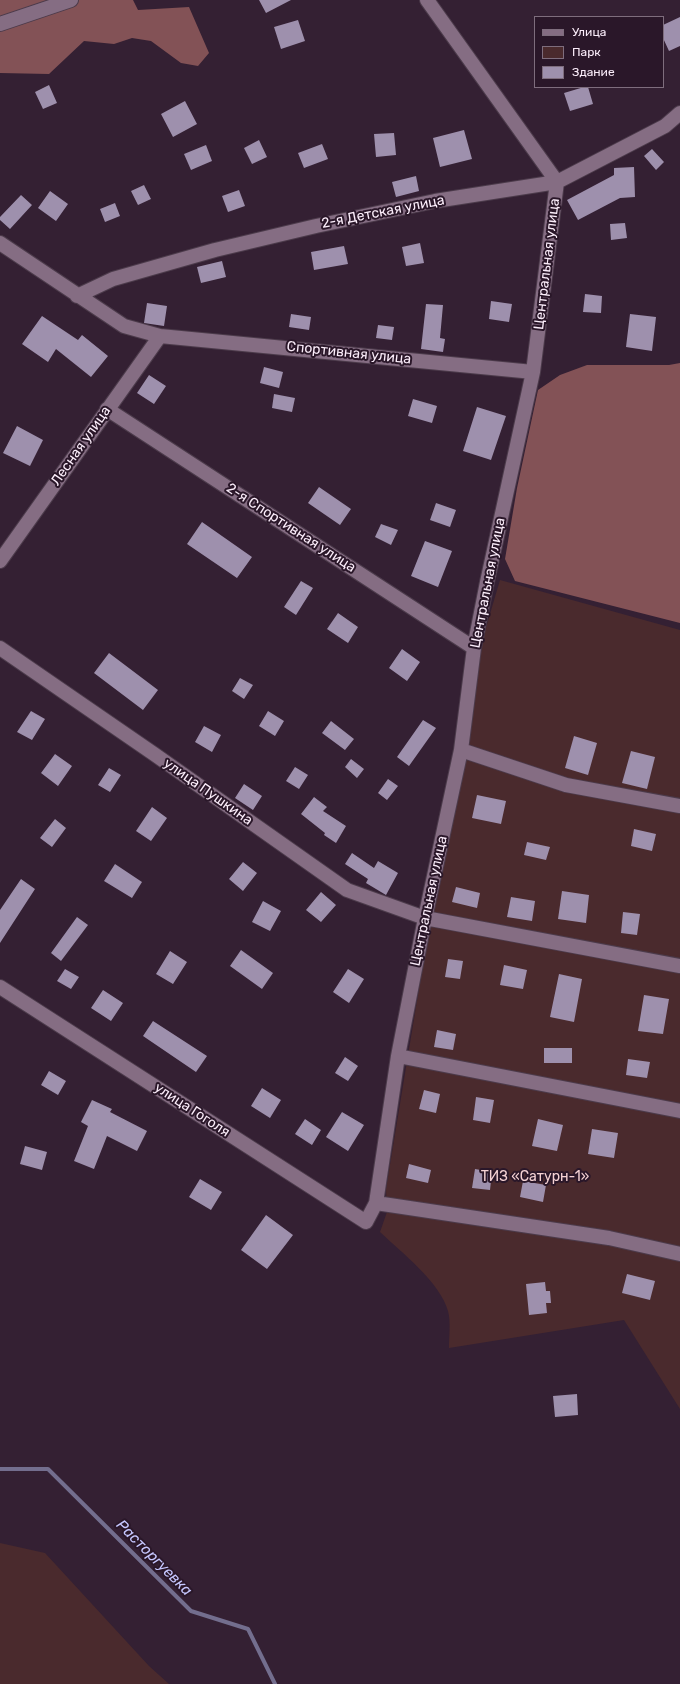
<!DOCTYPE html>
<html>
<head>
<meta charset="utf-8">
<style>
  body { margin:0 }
  #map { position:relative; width:680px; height:1684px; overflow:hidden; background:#342033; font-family:Rubik,sans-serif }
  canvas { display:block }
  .legend { position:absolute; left:534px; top:16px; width:130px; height:72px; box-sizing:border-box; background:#2a1729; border:1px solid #7e6d7d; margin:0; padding:5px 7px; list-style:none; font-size:12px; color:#fbedfa }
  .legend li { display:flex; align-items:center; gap:8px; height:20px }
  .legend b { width:20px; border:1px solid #7e6d7d }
</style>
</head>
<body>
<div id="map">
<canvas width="680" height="1684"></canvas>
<ul class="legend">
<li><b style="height:5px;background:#856d83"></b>Улица</li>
<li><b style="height:11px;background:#4a2a2d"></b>Парк</li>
<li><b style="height:11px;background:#9e90ad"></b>Здание</li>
</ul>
</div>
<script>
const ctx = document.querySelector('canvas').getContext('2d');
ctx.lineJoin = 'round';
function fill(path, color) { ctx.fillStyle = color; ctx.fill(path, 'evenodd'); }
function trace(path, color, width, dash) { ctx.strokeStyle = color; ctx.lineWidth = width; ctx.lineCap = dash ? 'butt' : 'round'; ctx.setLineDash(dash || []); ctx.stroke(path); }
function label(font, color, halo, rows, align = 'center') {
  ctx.font = font + ' Rubik,sans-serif'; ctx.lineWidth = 4; ctx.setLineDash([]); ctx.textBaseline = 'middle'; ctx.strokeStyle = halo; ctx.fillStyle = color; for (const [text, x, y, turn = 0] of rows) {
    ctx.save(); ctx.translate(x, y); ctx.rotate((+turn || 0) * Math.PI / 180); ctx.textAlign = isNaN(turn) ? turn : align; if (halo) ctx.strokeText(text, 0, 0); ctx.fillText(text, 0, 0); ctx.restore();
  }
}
fill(new Path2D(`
  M500 580 680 630V1409L624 1320 449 1348C449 1336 451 1322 448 1311 440 1282 401 1252 380 1232L387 1212 386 1189 428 934 485 631Z
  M0 1543 45 1553 149 1666 169 1684H0Z`), '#4a2a2d');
fill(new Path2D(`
  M0 0H133L138 10 189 7 209 53 198 66 181 63 151 41 132 38 114 44 84 41 49 74 0 73Z
  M680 363V623L515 581 505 559 517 488 538 390 560 375 587 365H669Z`), '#835256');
trace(new Path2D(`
  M0 1469H48L191 1611 248 1629 275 1684`), '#736e8e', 4);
fill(new Path2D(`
  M259 0H291L266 13Z
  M680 17V46L669 51 663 38V25Z
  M298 20 305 41 281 49 274 27Z
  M49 85 57 103 43 109 35 92Z
  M584 87H588L593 104 570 111 564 93Z
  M185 101 197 124 173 137 161 114Z
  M464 130 472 159 440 167 433 138Z
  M394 133 396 155 376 157 374 134Z
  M259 140 267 157 252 164 244 148Z
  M322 144 328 159 304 168 298 153Z
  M206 145 212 161 191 170 184 154Z
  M652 149 664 162 656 170 644 156Z
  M634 167 635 197 620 198 578 220 567 200 614 175V168Z
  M416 176 419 191 396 197 392 182Z
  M144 185 151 199 138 205 131 191Z
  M239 190 245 206 228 212 222 196Z
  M50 191 68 204 56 221 38 208Z
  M21 195 32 205 10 229 0 220V217Z
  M115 203 120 216 105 222 100 209Z
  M625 223 627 238 611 240 610 224Z
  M420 243 424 263 406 266 402 247Z
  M344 246 348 264 314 270 311 252Z
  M222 261 226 277 201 283 197 267Z
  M585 294 602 296 601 313 583 312Z
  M491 301 512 304 509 322 489 319Z
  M147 303 167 306 164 326 144 323Z
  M426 304 443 305 440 338 445 339 443 352 421 349Z
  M291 314 311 317 309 330 289 327Z
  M630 314 656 317 652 351 626 347Z
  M42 316 78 340 82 335 108 356 91 377 56 349 48 362 22 344Z
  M378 325 394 327 392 340 376 338Z
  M264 367 283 372 279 388 260 383Z
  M149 375 166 386 154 404 137 393Z
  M274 394 295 398 292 412 272 408Z
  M413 399 437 406 432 423 408 416Z
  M477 407 506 416 491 460 463 451Z
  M17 426 43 440 30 466 3 453Z
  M319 487 351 509 340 525 308 503Z
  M436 503 456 510 450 527 430 520Z
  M202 522 252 557 237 578 187 544Z
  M381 524 398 530 391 545 375 537Z
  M425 541 452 551 438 587 411 576Z
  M301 581 313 588 296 615 284 607Z
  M338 613 358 627 348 643 327 629Z
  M402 649 420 662 407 681 389 668Z
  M109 653 158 690 143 710 94 673Z
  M240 678 253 685 244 699 232 691Z
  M31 711 45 719 32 740 17 732Z
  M268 711 284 721 275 736 259 726Z
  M423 720 436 728 409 766 397 757Z
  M331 721 354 739 345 750 322 733Z
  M204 726 221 735 212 752 195 742Z
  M574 736 597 743 588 775 565 768Z
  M631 751 655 757 647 789 622 783Z
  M55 754 72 766 58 786 41 773Z
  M351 759 364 769 357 778 345 767Z
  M295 767 308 775 299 789 286 781Z
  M109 768 121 775 110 792 98 785Z
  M388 779 398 786 387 800 378 793Z
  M244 784 262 796 253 810 235 798Z
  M477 795 506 801 501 824 472 818Z
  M314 797 327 807 323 811 346 826 336 843 324 835 325 833 301 814Z
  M152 807 167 818 151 841 136 831Z
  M55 819 66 828 52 847 40 838Z
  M634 829 656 834 652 851 631 846Z
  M527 842 550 847 546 860 524 855Z
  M352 853 374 868 378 861 398 873 386 895 366 883 368 879 345 864Z
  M243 862 257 873 243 891 229 879Z
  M115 864 142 882 132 898 104 881Z
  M21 879 35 889 0 943V910Z
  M456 887 480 893 477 908 452 902Z
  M562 891 589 895 586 923 558 919Z
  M321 892 336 905 321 922 306 910Z
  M511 897 535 901 532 921 507 917Z
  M263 901 281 911 270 931 252 922Z
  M623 912 640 914 637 935 621 933Z
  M77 917 88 925 61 961 51 953Z
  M241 950 273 973 262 989 230 966Z
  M170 951 187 962 173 984 156 974Z
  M448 959 463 961 460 979 445 977Z
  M504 965 527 970 523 989 500 985Z
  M65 969 79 977 71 989 57 981Z
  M348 969 364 979 349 1003 333 992Z
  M559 974 582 979 574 1022 550 1017Z
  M103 990 123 1003 111 1021 91 1008Z
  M644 995 669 999 663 1034 638 1031Z
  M153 1021 207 1056 196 1072 143 1036Z
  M437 1030 456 1034 453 1050 434 1047Z
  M544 1048H572V1063H544Z
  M345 1057 358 1066 348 1081 335 1073Z
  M628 1059 650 1062 647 1078 626 1075Z
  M49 1071 66 1081 58 1095 41 1085Z
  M262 1088 281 1100 270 1118 251 1106Z
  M424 1090 440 1094 436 1113 419 1109Z
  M476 1097 494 1100 490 1123 473 1120Z
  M92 1100 112 1109 110 1112 147 1131 137 1151 107 1136 94 1169 74 1161 88 1126 81 1122Z
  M342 1112 364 1125 348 1151 326 1137Z
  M305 1119 321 1130 312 1145 295 1134Z
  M538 1119 563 1125 557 1151 532 1146Z
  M592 1129 618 1133 614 1158 588 1154Z
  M25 1146 47 1152 42 1170 20 1164Z
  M409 1164 431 1170 428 1183 406 1178Z
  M475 1169 492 1172 490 1190 472 1188Z
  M200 1179 222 1192 211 1210 189 1197Z
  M523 1181 546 1185 543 1202 520 1197Z
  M266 1215 293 1235 267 1269 241 1250Z
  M627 1274 655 1281 650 1300 622 1293Z
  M545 1282 546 1291H550L551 1303H546L547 1313 529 1315 526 1284Z
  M577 1394 578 1415 555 1417 553 1396Z`), '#9e90ad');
const minor = new Path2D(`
  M0 24 71 0
  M0 243 124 326 160 336
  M77 296 113 279 215 250 316 226 435 201 557 182 665 126 680 113
  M107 409 474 648
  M0 561 160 336 533 372
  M0 648 154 754 347 890 425 918 680 966
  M461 750 566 785 680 806
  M0 987 366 1222 376 1203 398 1056 425 918 461 750 474 648 487 582 533 372 557 182 427 0
  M398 1056 680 1111
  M376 1203 609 1238 680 1254`);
trace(minor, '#4c3b4b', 16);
trace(minor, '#856d83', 14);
label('14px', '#fbedfa', '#2a1729', [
  ["2-я Детская улица",383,212,-11],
  ["Центральная улица",547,264,-83],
  ["Спортивная улица",349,353,6],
  ["Лесная улица",81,446,-55],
  ["2-я Спортивная улица",291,528,33],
  ["Центральная улица",488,583,-79],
  ["улица Пушкина",208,792,35],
  ["Центральная улица",429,901,-78],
  ["улица Гоголя",192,1110,33]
]);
label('14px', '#f5d2d4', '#2a1729', [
  ["ТИЗ «Сатурн-1»",535,1177]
]);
label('italic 15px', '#c6c7ff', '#2a1729', [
  ["Расторгуевка",154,1558,45]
]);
</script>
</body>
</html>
